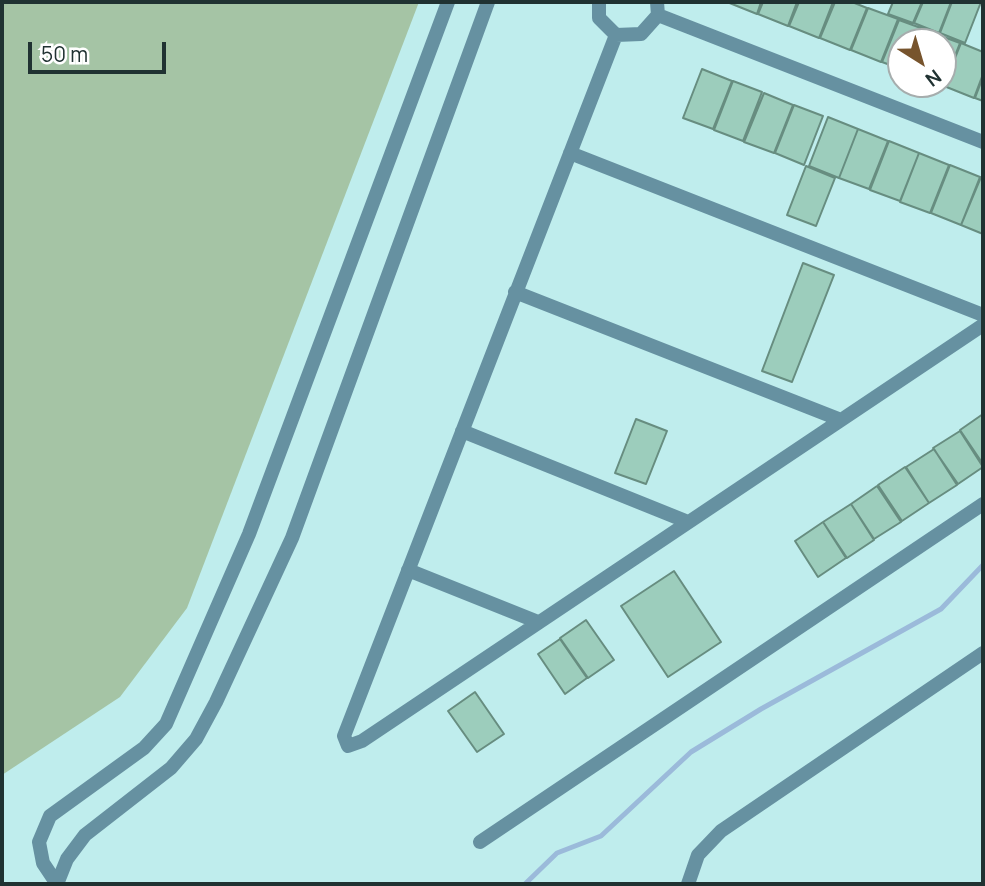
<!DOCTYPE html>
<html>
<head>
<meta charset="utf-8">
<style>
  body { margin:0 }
  #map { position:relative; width:985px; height:886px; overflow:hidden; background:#bfeded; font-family:Manrope,sans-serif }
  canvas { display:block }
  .frame { position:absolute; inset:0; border:4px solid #203232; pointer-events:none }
  .north { position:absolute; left:887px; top:28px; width:70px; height:70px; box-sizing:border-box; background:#fff; border:2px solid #a6adad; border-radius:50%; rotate:143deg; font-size:19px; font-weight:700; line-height:28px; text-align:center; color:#203232 }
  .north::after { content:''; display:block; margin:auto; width:24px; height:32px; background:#77542d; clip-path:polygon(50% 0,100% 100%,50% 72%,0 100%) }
  .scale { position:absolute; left:28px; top:42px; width:138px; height:32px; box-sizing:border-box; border:4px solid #203232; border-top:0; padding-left:9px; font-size:21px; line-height:24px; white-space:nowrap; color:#203232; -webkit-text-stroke:5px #fff; paint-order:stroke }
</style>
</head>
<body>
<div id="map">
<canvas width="985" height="886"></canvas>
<div class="frame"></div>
<div class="north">N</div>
<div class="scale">50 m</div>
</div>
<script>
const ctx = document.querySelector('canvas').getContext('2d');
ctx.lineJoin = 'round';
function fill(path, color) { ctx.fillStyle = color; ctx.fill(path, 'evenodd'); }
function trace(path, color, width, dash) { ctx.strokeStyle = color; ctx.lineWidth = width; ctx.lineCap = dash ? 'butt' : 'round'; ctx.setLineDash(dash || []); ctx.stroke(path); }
fill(new Path2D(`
  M2 2H419L187 608 120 697 2 775Z`), '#a5c4a5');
trace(new Path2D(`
  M525 884 557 853 601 836 691 752 761 709 941 609 983 565`), '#9bbada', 5);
const building = new Path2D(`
  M727 2H761L757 14Z
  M763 2H797L788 26 758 14Z
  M799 2H833L819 38 789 26Z
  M835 2H852L867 8 850 50 820 38Z
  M893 2H922L913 23 888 14Z
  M923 2H951L939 33 914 23Z
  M952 2H981L965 43 940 33Z
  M868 8 898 19 881 62 851 50Z
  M899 20 929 31 925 42H901V69L882 62Z
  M930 32 960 43 943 86 939 84H943V42H926Z
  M961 43 983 52V74L974 98 944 86Z
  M702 69 732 81 713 129 683 118Z
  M983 77V101L975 98Z
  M733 81 762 92 743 141 714 130Z
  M764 93 793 105 774 153 744 142Z
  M794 105 823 116 804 165 775 153Z
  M828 117 858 129 839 178 809 166Z
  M858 129 888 141 869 189 839 178Z
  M889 141 919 153 900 201 870 190Z
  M919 153 949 165 930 213 900 202Z
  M950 165 980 177 961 225 931 213Z
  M806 166 835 178 816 226 787 215Z
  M981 177 983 178V234L961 225Z
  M803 263 834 275 792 382 762 371Z
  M983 414V464L960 430Z
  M636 419 667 431 646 484 615 473Z
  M960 431 983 467 958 484 933 448Z
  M934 449 957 485 929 503 906 467Z
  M905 467 929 503 902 521 878 485Z
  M877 486 901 522 874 539 851 504Z
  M851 504 874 540 847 558 823 522Z
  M823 522 846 558 818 577 795 541Z
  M674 571 721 642 668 677 621 606Z
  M586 620 614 660 588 678 560 638Z
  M560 639 587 678 565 694 538 654Z
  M475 692 504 734 477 752 448 711Z`);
fill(building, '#9ccdbc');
trace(building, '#678d80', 2);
trace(new Path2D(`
  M599 2V18L616 35 641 34 658 15 657 2
  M658 15 983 142
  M616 35 344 736 348 746 362 741 983 325
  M570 153 983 315
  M515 292 841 420
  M462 431 688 522
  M408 570 538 622
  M480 842 983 504
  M57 884 43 863 39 842 50 816 144 748 166 724 249 534 448 2
  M57 884 67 859 85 835 171 768 196 739 216 702 292 538 488 2
  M688 884 698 855 721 831 983 653`), '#6691a1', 14);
</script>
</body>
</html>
